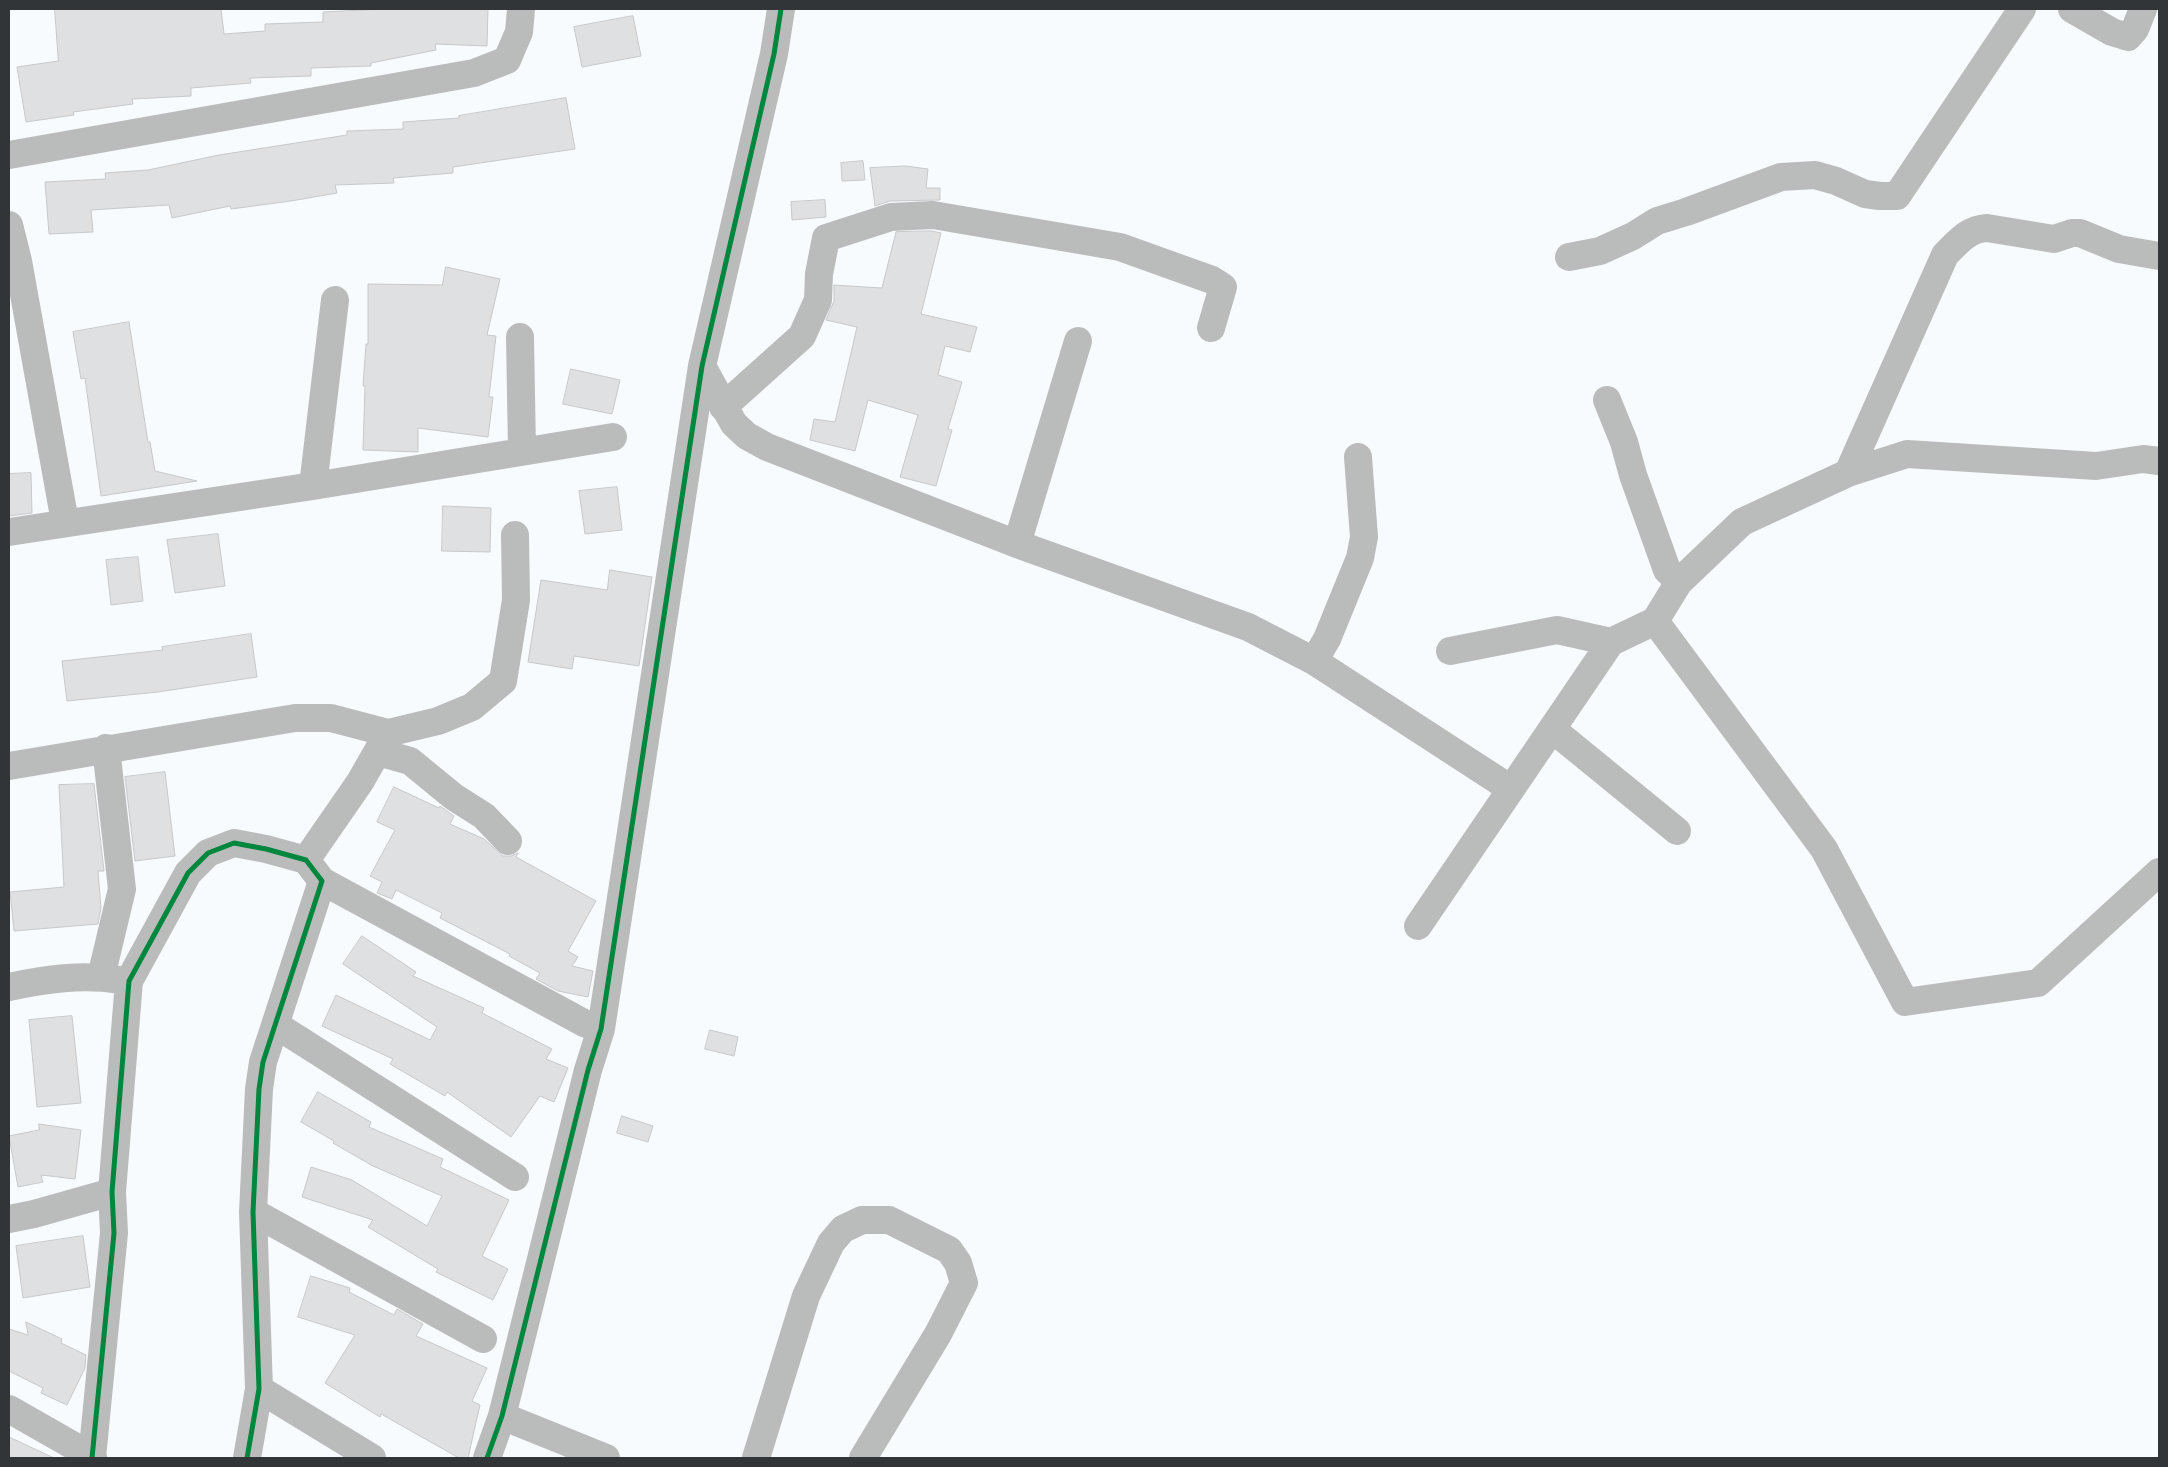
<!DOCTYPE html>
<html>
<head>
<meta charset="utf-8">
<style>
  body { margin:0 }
  #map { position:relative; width:2168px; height:1467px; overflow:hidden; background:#f8fbfd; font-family:"Alegreya Sans",sans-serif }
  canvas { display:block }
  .frame { position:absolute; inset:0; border:10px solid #323537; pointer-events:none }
</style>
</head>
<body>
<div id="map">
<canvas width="2168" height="1467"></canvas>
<div class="frame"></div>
</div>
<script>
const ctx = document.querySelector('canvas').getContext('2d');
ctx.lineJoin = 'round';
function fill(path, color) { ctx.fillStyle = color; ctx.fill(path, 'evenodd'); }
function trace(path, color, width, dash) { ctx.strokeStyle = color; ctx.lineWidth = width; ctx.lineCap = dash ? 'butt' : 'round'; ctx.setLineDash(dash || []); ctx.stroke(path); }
const building = new Path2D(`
  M55 9H221L224 34 265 31V24L323 22V12L382 9H488L487 46 435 44 436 50 371 63V66L311 68V76L250 78 251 83 191 88V96L132 99 133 104 73 112 74 115 26 122 17 67 58 61Z
  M633 16 641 56 582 67 574 27Z
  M566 98 575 149 453 167V173L393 178 394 183 335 185 337 193 291 201 231 209 230 206 172 218 169 205 91 210 93 232 49 234 45 182 106 179 105 173 148 170 219 155 347 135V131L403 129V122L459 118V116Z
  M863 161 865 180 842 181 841 163Z
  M906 166 928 169 926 188H940V200L890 201 875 206 870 168Z
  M825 200 826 217 792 220 791 202Z
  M932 231 941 233 921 314 977 327 970 352 945 346 938 375 962 382 948 429 952 430 936 486 900 477 918 415 868 400 855 451 810 440 814 419 835 422 857 327 826 320 834 301V285L882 288 896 232Z
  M446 267 500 279 487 335 496 336 489 397H493L488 437 418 428V452L363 450 365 386H363L366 344H368V284L442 285Z
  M129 322 148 442H150L155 471 197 481 101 496 85 378 81 379 73 332Z
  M571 369 620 380 612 414 563 404Z
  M31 473 32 513 9 516V474Z
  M617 487 622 530 585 534 579 491Z
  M443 506 491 508 490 552 442 551Z
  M218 534 225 586 175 593 167 540Z
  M138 557 143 601 111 605 106 560Z
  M610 570 652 577 639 666 574 656 572 669 528 662 541 580 607 590Z
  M251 634 257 677 158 692 67 701 62 661 163 650 162 647Z
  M165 772 175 856 135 861 125 777Z
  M94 784 104 871H98L101 908 98 924 14 931 10 892 64 887 59 785Z
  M394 787 439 808 440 806 454 816 450 824 484 839 503 856H511L518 853 516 857 596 901 568 951 578 957 572 966 593 971 588 997 558 991 536 979 540 973 509 956 510 954 440 918 442 913 396 890 392 899 377 893 382 882 370 876 395 830 377 822Z
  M362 936 416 972 413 976 484 1008 482 1013 552 1049 546 1059 568 1068 554 1102 540 1096 511 1137 447 1092 445 1096 390 1064 393 1059 322 1026 336 995 430 1040 437 1027 343 964Z
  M72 1016 81 1103 37 1107 29 1020Z
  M710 1030 738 1037 734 1056 705 1049Z
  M318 1092 371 1122 369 1127 443 1159 440 1167 509 1200 482 1256 508 1269 493 1300 436 1272 438 1269 368 1227 373 1220 302 1197 311 1167 352 1180 427 1226 442 1196 373 1166 333 1143 334 1141 301 1122Z
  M622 1116 653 1126 648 1142 617 1133Z
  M39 1124 81 1130 75 1179 41 1175 43 1182 18 1187 9 1136 39 1130Z
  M83 1236 90 1287 23 1298 16 1246Z
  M311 1276 350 1288 349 1292 394 1315 397 1309 423 1324 416 1336 487 1368 472 1401 480 1405 468 1458H459L381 1414 380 1417 325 1383 355 1335 298 1317Z
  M26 1322 62 1339 61 1343 86 1355 85 1368 67 1405 41 1393 43 1388 9 1371V1329L28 1335Z
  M9 1437 54 1458H9Z`);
fill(building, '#dee0e2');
trace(building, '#c6c8ca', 1);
trace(new Path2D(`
  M2072 9 2112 32 2128 37 2135 29 2143 9
  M9 155 474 73 507 60 519 32 521 9
  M9 225 18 261 65 522
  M1569 257 1600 251 1633 236 1657 221 1686 212 1781 177 1815 175 1836 181 1865 194 1880 196H1897L2022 9
  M520 337 522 451
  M702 366 734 424 747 436 767 447 1017 544 1248 627 1314 661 1511 789
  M1607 400 1624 442 1633 475 1667 570 1679 582
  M723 407 802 336 818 300 819 274 826 238 891 217 933 215 1120 247 1212 280 1223 287 1211 328
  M2159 461 2143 459 2096 466 1907 454 1848 473 1742 522 1679 582 1655 621 1824 849 1905 1002 2038 983 2159 872
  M1848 473 1945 255C1958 242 1968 229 1987 228L2054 239 2072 233H2080L2119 249 2159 256
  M313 486 335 300
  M9 532 313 486 613 437
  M1017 544 1078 341
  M1450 651 1557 630 1611 642
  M1314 661 1327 639 1360 558 1364 537 1358 457
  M1552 729 1677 831
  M378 752 410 761 454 797 484 816 508 841
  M9 766 295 718H331L388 733
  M306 860 360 782 388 733 438 721 472 707 503 681 516 600 515 535
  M322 881 584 1023 601 1029
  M1418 926 1611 642 1655 621
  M101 977 122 889 106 748
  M9 987C46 979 82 974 120 980
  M276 1025 515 1177
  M253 1212 483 1339
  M9 1219 34 1214 112 1192
  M259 1389 372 1458
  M9 1409 93 1457
  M502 1416 606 1458
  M92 1458 114 1233 112 1192 129 981 188 873 208 853 234 843 266 849 306 860 322 881 263 1062 259 1089 253 1212 259 1389 247 1458
  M487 1458 502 1416 588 1070 601 1029 702 366 774 54 781 9
  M756 1458 806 1296 831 1243 843 1229 862 1220H889L949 1250 958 1263 964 1283 938 1334 863 1458`), '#babcbc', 28);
trace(new Path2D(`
  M92 1458 114 1233 112 1192 129 981 188 873 208 853 234 843 266 849 306 860 322 881 263 1062 259 1089 253 1212 259 1389 247 1458
  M487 1458 502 1416 588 1070 601 1029 702 366 774 54 781 9`), '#00873e', 5);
</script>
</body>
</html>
